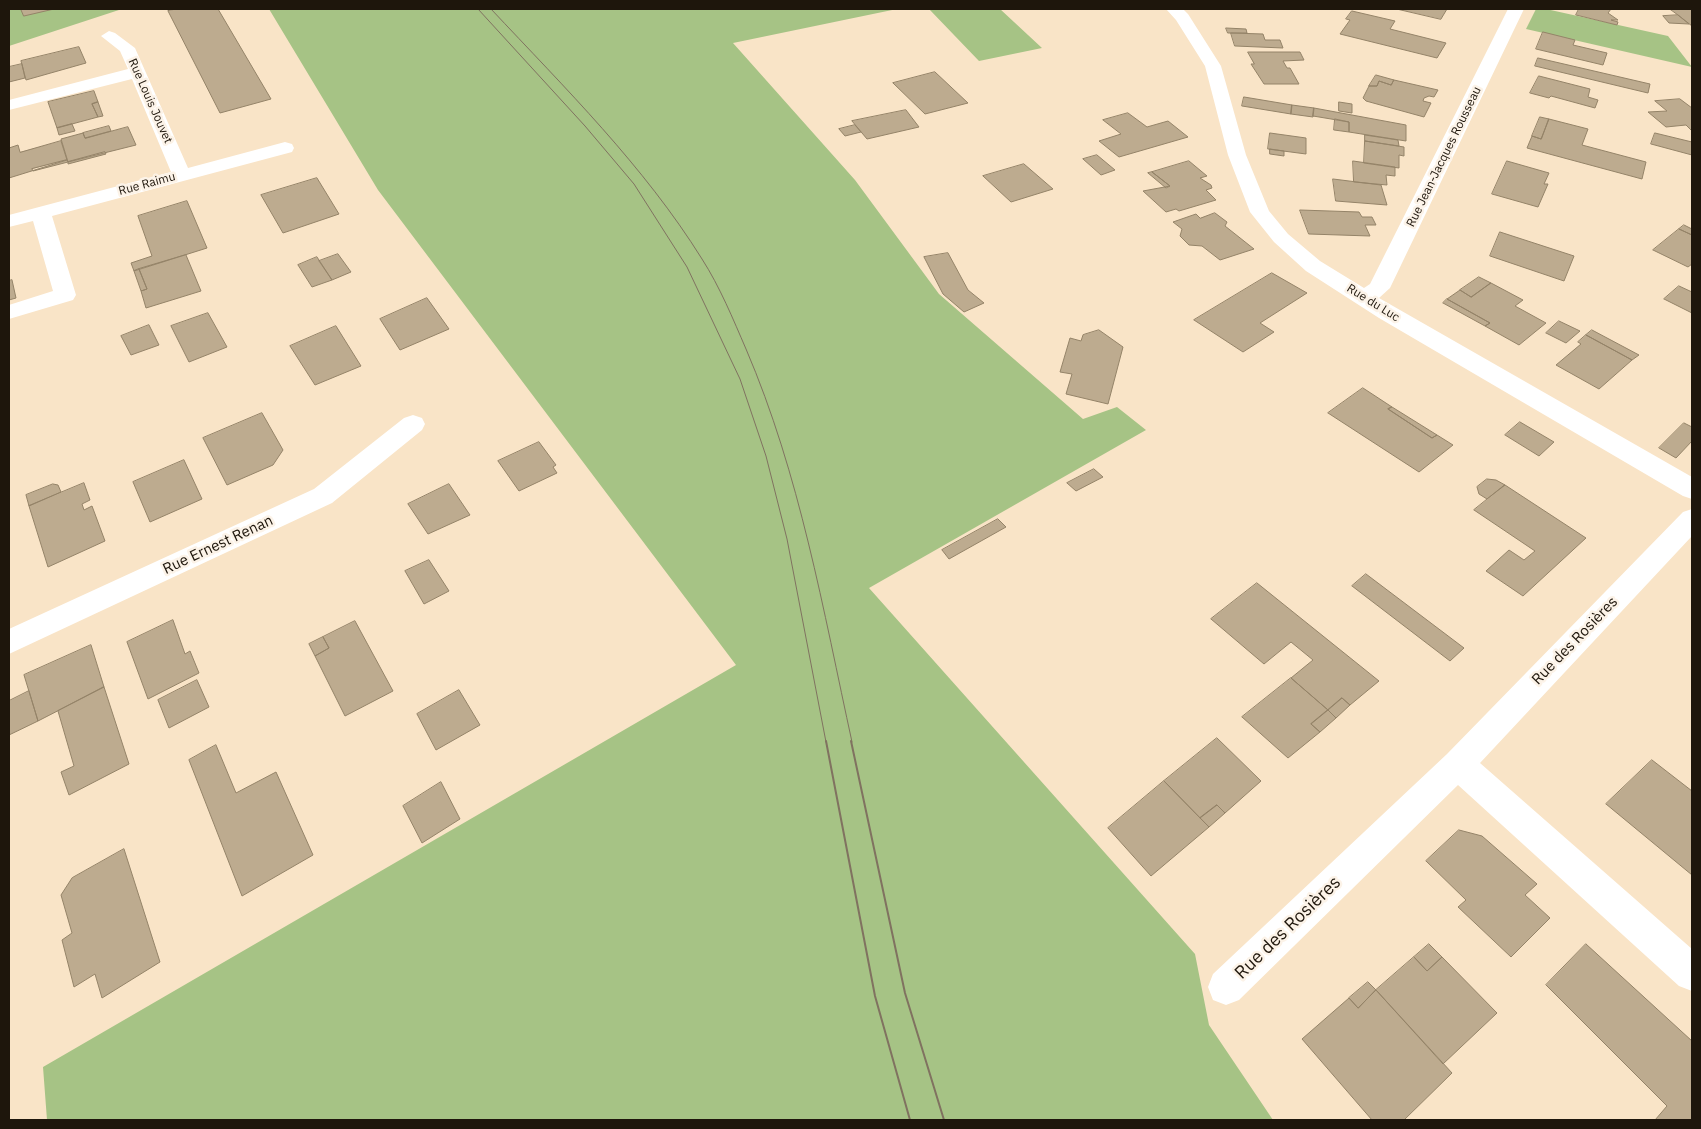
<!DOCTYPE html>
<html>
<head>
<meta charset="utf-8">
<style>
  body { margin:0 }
  #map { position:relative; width:1701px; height:1129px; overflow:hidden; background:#f9e4c7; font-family:"IBM Plex Sans",sans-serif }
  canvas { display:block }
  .frame { position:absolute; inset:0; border:10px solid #1e160c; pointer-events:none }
</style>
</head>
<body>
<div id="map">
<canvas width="1701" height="1129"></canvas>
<div class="frame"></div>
</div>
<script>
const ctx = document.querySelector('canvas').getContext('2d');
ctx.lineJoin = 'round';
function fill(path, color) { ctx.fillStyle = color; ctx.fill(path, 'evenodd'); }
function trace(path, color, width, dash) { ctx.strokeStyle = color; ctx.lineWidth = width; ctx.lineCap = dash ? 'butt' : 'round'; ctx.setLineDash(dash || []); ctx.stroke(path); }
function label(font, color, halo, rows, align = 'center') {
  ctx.font = font + ' "IBM Plex Sans",sans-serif'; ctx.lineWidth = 5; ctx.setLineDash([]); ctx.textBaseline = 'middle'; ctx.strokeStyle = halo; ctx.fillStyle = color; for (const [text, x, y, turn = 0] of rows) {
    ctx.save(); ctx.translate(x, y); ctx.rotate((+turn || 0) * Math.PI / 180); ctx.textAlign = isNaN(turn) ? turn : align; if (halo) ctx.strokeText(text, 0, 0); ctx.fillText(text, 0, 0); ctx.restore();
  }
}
fill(new Path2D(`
  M9 9H122L9 46Z
  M269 9H897L733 43 855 180 939 294 1083 419 1117 407 1146 430 869 588 1195 954 1209 1025 1273 1120H47L43 1067 736 665 378 190Z
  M929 9H1000L1042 48 979 61Z
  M1536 9H1546L1668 36 1692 67 1526 29Z`), '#a6c385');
const building = new Path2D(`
  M21 9H54L24 16Z
  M176 9H218L271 99 220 113 168 11Z
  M1397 9H1447L1441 19Z
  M1579 9H1611L1608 13 1618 20H1611L1618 22 1617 25 1576 15Z
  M1670 9H1692V26L1678 15Z
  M1352 11 1395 21 1390 29 1446 43 1437 58 1340 34 1350 20 1346 19Z
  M1678 15 1689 24 1669 23 1663 16Z
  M1226 28 1246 29 1247 33H1228Z
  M1543 32 1575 40 1573 45 1607 53 1603 65 1536 49Z
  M1231 33 1263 34 1265 40H1280L1283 48 1235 46Z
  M79 47 86 63 26 80 21 61Z
  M1248 52H1300L1304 60 1283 61 1287 68H1290L1299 84H1264L1251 64H1254Z
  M1538 58 1650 84 1648 93 1535 66Z
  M22 64 25 78 9 82V67Z
  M935 72 968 103 925 114 893 83Z
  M1376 75 1394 80 1391 85 1379 81 1377 86H1369Z
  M1539 76 1590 89 1588 97 1598 100 1595 108 1551 96 1549 98 1530 93Z
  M1394 80 1438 90 1434 97 1429 96 1424 98 1423 101 1431 103 1424 117 1366 101 1363 98 1369 86H1377L1379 81 1391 85Z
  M94 91 98 102 92 104 98 117 57 128 48 102Z
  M1244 97 1292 105 1291 114 1242 106Z
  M1680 99 1692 108V131L1686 125 1666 127 1648 112 1667 111 1655 101Z
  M98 102 103 116 98 117 92 104Z
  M1339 102 1352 104V113L1339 111Z
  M1292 105 1314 108 1313 117 1291 114Z
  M1314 108 1406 125V141L1349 132V122L1313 116Z
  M906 110 919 127 867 139 852 121Z
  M1128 113 1147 127 1168 121 1188 137 1119 157 1099 141 1121 134 1103 120Z
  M1540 117 1549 119 1541 139 1532 136Z
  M1335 119 1349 122V132L1334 130Z
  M1549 119 1588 129 1582 145 1646 162 1642 179 1527 148 1532 136 1541 139Z
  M72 124 75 131 59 135 57 128Z
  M855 125 861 132 845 136 839 129Z
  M109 126 111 131 85 138 83 133Z
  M128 127 136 145 68 162 61 139 83 133 85 138Z
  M1270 133 1306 138V154L1268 149Z
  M1655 133 1692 142V155L1651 144Z
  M1365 135 1398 140 1399 146 1365 141Z
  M61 141 67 160 9 178V148L18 145 20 152Z
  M1365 141 1404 147V156L1399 155V168L1364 163Z
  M1270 149 1284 151V156L1270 154Z
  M105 152 106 154 68 164V162Z
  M1097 155 1115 170 1101 175 1083 159Z
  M67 160 68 162 33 171 32 169Z
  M1189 161 1207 176 1200 178 1211 185 1212 188 1206 190 1216 200 1179 211 1176 209 1166 212 1143 191 1170 186 1152 172Z
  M1353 161 1395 167V176L1386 175 1387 185 1354 182Z
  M1507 161 1549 173 1544 184H1548L1538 207 1492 194Z
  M1024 164 1053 189 1011 202 983 176Z
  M1152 172 1170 186 1166 188 1148 173Z
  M317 178 339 214 283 233 261 195Z
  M1333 179 1381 185 1387 205 1336 201Z
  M187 201 207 248 134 271 131 263 152 256 138 216Z
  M1300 210 1359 212 1362 217H1372L1376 225H1365L1370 236 1309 234Z
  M1215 213 1227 222 1225 226 1254 249 1220 260 1202 246 1189 245 1180 236 1182 229 1173 222 1196 214 1200 218Z
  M1684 225 1692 229V235L1679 229Z
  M1679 229 1692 235V264L1688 267 1653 250Z
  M1500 232 1574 256 1564 281 1490 256Z
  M948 253 968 290 984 303 964 312 943 294 924 257Z
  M338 254 351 272 332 280 319 261Z
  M186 255 201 291 146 308 141 291 147 289 139 269Z
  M317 257 332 280 312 287 298 265Z
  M139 269 147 289 141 291 134 271Z
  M1272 273 1307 293 1260 323 1274 332 1243 352 1194 320Z
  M1479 277 1491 283 1471 297 1460 290Z
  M12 280 16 298 9 300V281Z
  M1491 283 1523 300 1515 306 1546 323 1519 345 1485 326 1490 323 1447 299 1460 290 1471 297Z
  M1679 286 1692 292V313L1664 299Z
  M427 298 449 329 400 350 380 319Z
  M1447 299 1490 323 1485 326 1443 303Z
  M208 313 227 347 189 362 171 326Z
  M1559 321 1580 331 1566 343 1546 333Z
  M149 325 159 345 131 355 121 336Z
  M336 326 361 366 315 385 290 346Z
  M1099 330 1123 347 1108 404 1066 394 1072 374 1060 372 1070 338 1081 341 1083 335Z
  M1592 330 1639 355 1632 360 1586 335Z
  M1586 335 1632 360 1599 389 1556 365 1581 344 1578 342Z
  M1363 388 1392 407 1388 409 1432 438 1437 435 1453 445 1419 472 1328 413Z
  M1392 407 1437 435 1432 438 1388 409Z
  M262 413 283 450 273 465 227 485 203 438Z
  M1520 422 1554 442 1539 456 1505 435Z
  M1684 423 1692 427V441L1676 458 1659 448Z
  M539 442 556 465 553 467 557 473 519 491 498 461Z
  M184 460 202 499 150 522 133 482Z
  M1094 469 1103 477 1076 491 1067 483Z
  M1487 479 1496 480 1505 485 1487 499 1479 494 1477 487Z
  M84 483 90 500 82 504 84 510 92 506 105 541 48 567 29 506Z
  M53 484 58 485 61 492 29 506 26 495Z
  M449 484 470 515 428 534 408 504Z
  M1505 485 1586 538 1523 596 1486 571 1509 550 1524 560 1535 551 1474 510Z
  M998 519 1006 527 949 559 942 550Z
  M429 560 449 591 424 604 405 571Z
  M1366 574 1464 648 1450 661 1352 586Z
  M1257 583 1379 681 1350 705 1342 698 1328 710 1291 678 1313 660 1291 642 1264 664 1211 619Z
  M173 620 185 654 190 651 199 673 148 699 127 642Z
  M355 621 393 691 345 716 315 656 329 648 323 637Z
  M323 637 329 648 315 656 309 644Z
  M91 645 104 687 38 721 24 675Z
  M1291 678 1328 710 1311 724 1320 732 1288 758 1242 717Z
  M197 680 209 707 169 728 158 700Z
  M104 687 129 764 69 795 61 772 74 766 58 711Z
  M459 690 480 725 436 750 417 714Z
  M29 691 38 721 9 735V701Z
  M1342 698 1350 705 1336 718 1328 710Z
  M1328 710 1336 718 1320 732 1311 724Z
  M1217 738 1261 781 1225 813 1217 805 1200 818 1164 781Z
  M216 745 236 793 276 772 313 855 242 896 189 760Z
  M1652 760 1692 791V875L1606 804Z
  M1164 781 1209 827 1151 876 1108 828Z
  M441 782 460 819 422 843 403 806Z
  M1217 805 1225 813 1209 827 1200 818Z
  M1459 830 1482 836 1537 884 1525 895 1550 918 1511 957 1458 907 1466 900 1426 861Z
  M124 849 160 962 102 998 95 974 74 987 62 940 72 933 61 895 72 878Z
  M1429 944 1442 957 1427 971 1414 957Z
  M1586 944 1692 1041V1120H1655L1667 1106 1546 985Z
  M1414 957 1427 971 1442 957 1497 1013 1443 1064 1376 990Z
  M1368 982 1376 990 1358 1008 1349 998Z
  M1376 990 1452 1073 1404 1120H1372L1302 1039 1349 998 1358 1008Z`);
fill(building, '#bdab8f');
trace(building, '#948368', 1);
fill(new Path2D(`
  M1166 9H1183L1188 14 1221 66 1246 155 1269 211 1288 234 1320 261 1364 288 1370 284 1508 9H1524L1390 288 1379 298 1692 477V499L1683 496 1379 318 1306 271 1274 242 1250 212 1228 155 1205 66 1176 20Z
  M109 31 115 33 135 48 188 168 285 142 292 144 294 148 292 152 52 216 76 295 73 300 9 319V305L53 291 33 221 9 227V215L171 172 132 79 9 110V100L128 69 120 51 101 36Z
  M413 415 422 418 425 424 422 430 332 503 9 654V629L314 489 404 418Z
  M1692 509V536L1480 763 1692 949V991L1679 986 1458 785 1239 1000 1226 1005 1213 1000 1208 987 1213 974 1447 754 1683 512Z`), '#fff');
trace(new Path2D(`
  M478 9 585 126 634 184 687 267 740 379 766 456 787 539 826 742
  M491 9C565 88 644 166 702 259 720 287 733 319 746 349 800 475 823 609 852 742`), '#807260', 1);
trace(new Path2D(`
  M826 741 875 996 910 1120
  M851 741 905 993 944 1120`), '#807260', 2);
label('12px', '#1e160c', '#fcf3e8', [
  ["Rue Louis Jouvet",150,101,66],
  ["Rue Jean-Jacques Rousseau",1444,157,-64],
  ["Rue Raimu",147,184,-15],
  ["Rue du Luc",1373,303,32]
]);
label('15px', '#1e160c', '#fcf3e8', [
  ["Rue Ernest Renan",218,545,-25],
  ["Rue des Rosières",1575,641,-46]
]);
label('18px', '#1e160c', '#fcf3e8', [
  ["Rue des Rosières",1288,928,-44]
]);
</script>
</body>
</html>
